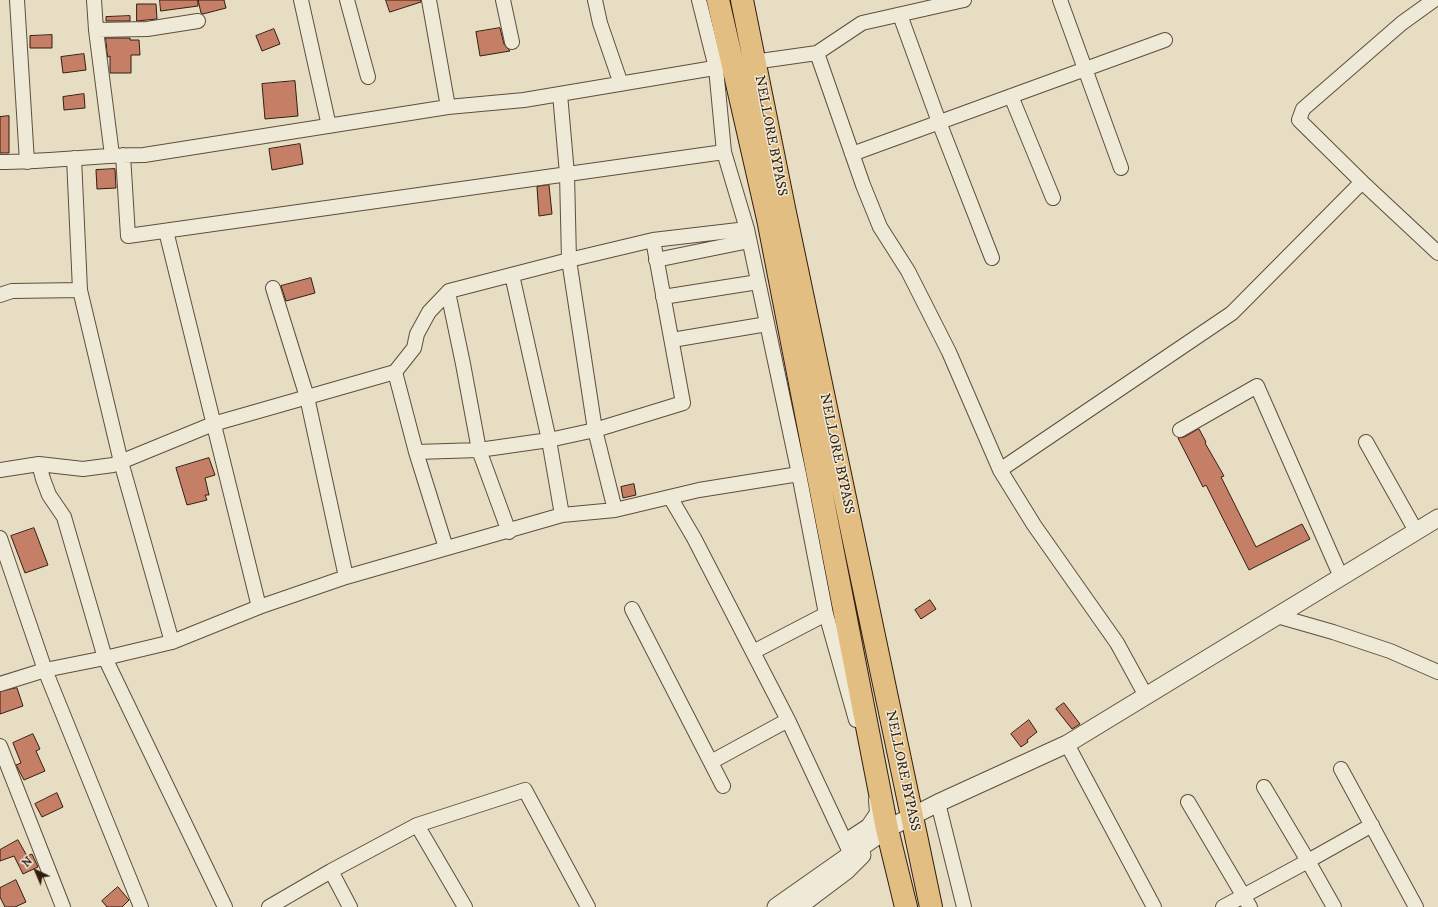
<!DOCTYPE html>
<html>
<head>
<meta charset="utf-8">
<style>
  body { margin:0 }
  #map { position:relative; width:1438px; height:907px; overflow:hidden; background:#e6ddc3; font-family:"IM FELL DW Pica",serif }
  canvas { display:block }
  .north { position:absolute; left:16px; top:851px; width:40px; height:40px; -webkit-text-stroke:3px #efe9d8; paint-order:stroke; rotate:316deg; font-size:11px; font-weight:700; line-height:16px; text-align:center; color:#321e0f }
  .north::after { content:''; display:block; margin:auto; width:14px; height:18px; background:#321e0f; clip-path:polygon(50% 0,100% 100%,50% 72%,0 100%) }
</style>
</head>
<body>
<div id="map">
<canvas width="1438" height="907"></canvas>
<div class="north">N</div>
</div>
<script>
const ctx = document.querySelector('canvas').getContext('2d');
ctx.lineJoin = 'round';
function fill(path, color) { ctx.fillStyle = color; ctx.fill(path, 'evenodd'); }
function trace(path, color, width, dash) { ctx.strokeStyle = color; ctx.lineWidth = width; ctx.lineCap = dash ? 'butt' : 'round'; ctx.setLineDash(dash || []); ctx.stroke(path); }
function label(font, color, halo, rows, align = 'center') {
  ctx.font = font + ' "IM FELL DW Pica",serif'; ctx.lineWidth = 3; ctx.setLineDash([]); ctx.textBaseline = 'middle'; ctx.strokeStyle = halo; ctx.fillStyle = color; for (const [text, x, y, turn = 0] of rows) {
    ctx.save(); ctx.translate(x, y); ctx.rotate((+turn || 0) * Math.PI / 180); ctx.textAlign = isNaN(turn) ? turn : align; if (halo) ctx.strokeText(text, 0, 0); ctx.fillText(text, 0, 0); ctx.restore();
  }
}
const building = new Path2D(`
  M160 0H224L226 8 203 14 201 13 198 0V6L161 11Z
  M386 0H421V2L390 12Z
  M137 4H156L157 19 137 21Z
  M130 16V21H106V17Z
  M500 28 504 44 510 51 480 56 476 32Z
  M274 29 280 44 262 51 256 36Z
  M52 35V48H30V36Z
  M106 38H130V40H139L140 55H131V73H110V56L108 57Z
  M84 54 86 70 63 73 61 57Z
  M295 81 298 116 265 119 262 84Z
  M84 94 85 108 64 110 63 97Z
  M9 116V153H0V117Z
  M300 144 303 164 272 170 269 149Z
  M115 169 116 188 97 189 96 170Z
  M549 185 552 214 539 216 537 187Z
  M311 278 315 293 286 301 281 286Z
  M1199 429 1206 442 1205 443 1224 476 1221 477 1256 547 1302 524 1310 539 1249 570 1206 485 1203 487 1178 438 1184 437Z
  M209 458 215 475 205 478 209 495H205L207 500 187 505 176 468Z
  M634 484 636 495 623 498 621 487Z
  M34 528 48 565 25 573 11 536Z
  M930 600 936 609 921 619 915 610Z
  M17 688 23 706 0 714V692Z
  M1064 703 1080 724 1072 729 1056 709Z
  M1029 720 1037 732 1027 740 1028 742 1021 747 1011 734Z
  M33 734 40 749 36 751 45 771 24 780 16 765 21 763 13 743Z
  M57 793 63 807 42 817 35 804Z
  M18 840 27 856 32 854 38 867 23 874 14 856 0 861V850Z
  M16 880 26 902 15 907H5L0 897V888Z
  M118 887 129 900 122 907H107L102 901Z`);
fill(building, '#c67f67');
trace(building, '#321e0f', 1);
const minor = new Path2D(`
  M17 0 27 162
  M94 0 96 30 112 155
  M301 0 329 126
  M347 0 368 77
  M429 0 448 107
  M503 0 512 42
  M595 0 600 23 621 84
  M699 0 716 68 724 152 747 229 799 474 826 614 856 720
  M1060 0 1121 168
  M1434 0 1402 23 1303 109 1299 120 1362 182 1438 253
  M900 15 939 122 992 258
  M96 30 147 29 198 21
  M817 53 863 185 880 227 908 271 949 352 1000 470 1034 525 1117 643 1146 696
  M1011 96 1053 198
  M852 154 1165 40
  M123 155 128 236 724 152
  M74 158 80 290 121 462 172 642
  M0 162C48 162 96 155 144 155L448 107 524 100 732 65 817 53 862 23 964 0
  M166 231 259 607
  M656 260 749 241
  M512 275 549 440 562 515
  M273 288 307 397 346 577
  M449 291V297L463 364 479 450 509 532
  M0 295 12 291 80 290
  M663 297 758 282
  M672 340 767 324
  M395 372 416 452 446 548
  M1180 430 1257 386 1341 577
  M1366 442 1416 531
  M416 452 479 450 549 440 595 430 683 403 653 240
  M39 464 83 469 113 465 213 424 395 372 414 348 417 334 429 312 449 291 569 260 567 174 560 94
  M0 470 39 464 43 479 49 495 64 517 105 658 225 907
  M1000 470 1232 313 1362 182
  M670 497 694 538 788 720 849 850
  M615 510 595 430 569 260 653 240 747 229
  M0 538 45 670 141 907
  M632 609 723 786
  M1277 616 1333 632 1390 651 1438 672
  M753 652 826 614
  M0 684 45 670 105 658 172 642 259 607 346 577 562 515 615 510 699 490 799 474
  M1067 744 1154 907
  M0 746 63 907
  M711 762 788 720
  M1341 769 1416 907
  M1264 787 1308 861 1372 825
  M1188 802 1250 907
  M938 803 964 907
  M417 825 525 790 588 907
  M845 841 868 826 877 813 876 800
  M331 871 350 907
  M269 907 331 871 417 825 465 907
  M1223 907 1308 861 1334 907`);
const tertiary = new Path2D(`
  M776 907 887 829 938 803 1067 744 1438 518
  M798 907 846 871 862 855`);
const trunk = new Path2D(`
  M718 0 768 219 887 829 906 907
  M742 0 784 208 931 907`);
trace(minor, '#5f4e3c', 16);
trace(tertiary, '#5f4e3c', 19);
trace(trunk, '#321e0f', 24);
trace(minor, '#efe9d8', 14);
trace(tertiary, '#efe9d8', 17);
trace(trunk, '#e3be82', 22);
label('14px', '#321e0f', '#efe9d8', [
  ["NELLORE BYPASS",770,136,79],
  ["NELLORE BYPASS",836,454,78],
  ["NELLORE BYPASS",902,771,78]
]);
</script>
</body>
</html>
